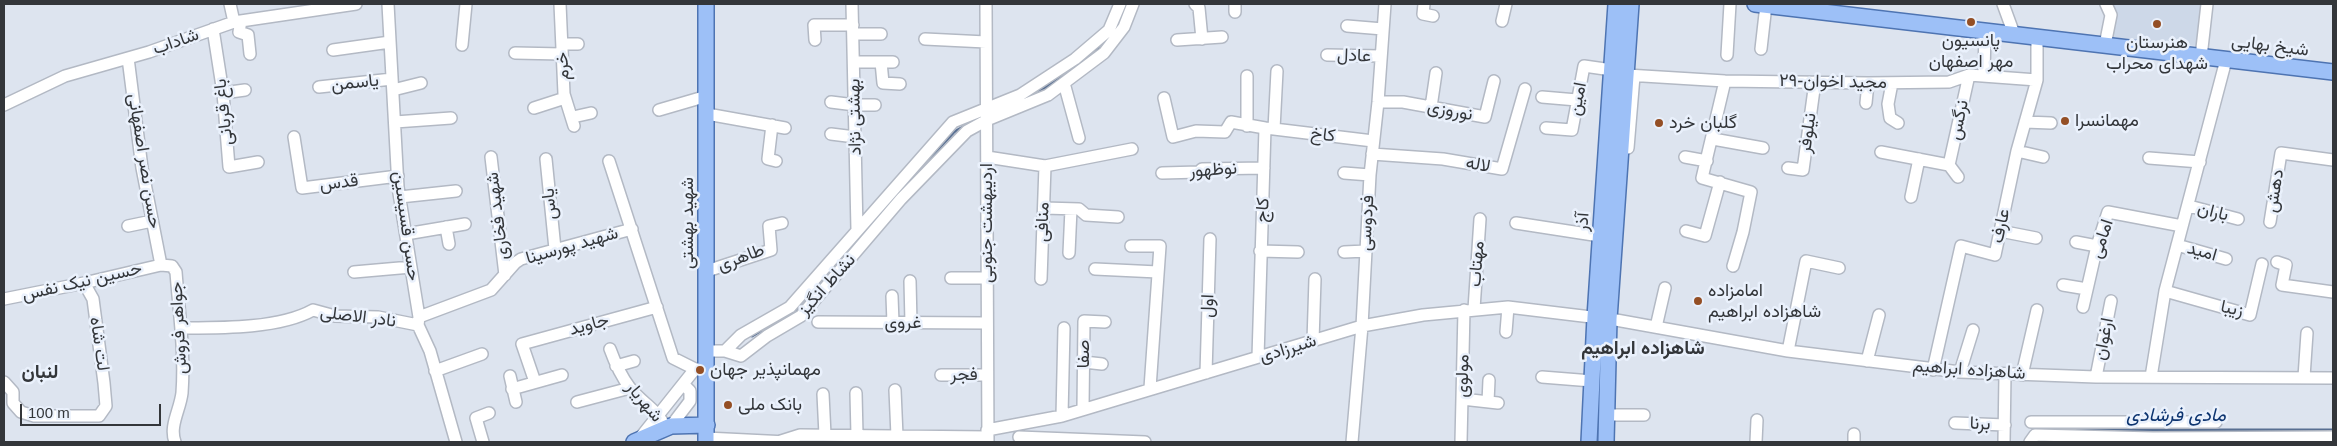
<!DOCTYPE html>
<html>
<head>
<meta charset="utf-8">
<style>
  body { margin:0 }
  #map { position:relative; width:2337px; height:446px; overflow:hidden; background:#dde4ef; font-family:Helvetica,sans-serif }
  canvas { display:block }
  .frame { position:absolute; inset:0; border:5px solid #33363a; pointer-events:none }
  .scale { position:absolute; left:20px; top:404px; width:141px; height:22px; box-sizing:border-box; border:2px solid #33363a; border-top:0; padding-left:6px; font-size:15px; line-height:18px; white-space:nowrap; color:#33363a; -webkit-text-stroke:4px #eaf1fc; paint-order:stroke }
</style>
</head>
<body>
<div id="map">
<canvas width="2337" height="446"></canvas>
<div class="frame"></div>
<div class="scale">100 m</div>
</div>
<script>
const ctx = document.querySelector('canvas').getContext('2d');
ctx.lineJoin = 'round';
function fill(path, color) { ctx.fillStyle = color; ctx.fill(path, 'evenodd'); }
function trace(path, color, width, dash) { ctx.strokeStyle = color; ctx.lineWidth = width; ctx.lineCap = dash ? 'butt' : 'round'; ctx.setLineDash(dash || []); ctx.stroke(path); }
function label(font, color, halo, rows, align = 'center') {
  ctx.font = font + ' Helvetica,Vazirmatn,sans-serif'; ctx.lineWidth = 5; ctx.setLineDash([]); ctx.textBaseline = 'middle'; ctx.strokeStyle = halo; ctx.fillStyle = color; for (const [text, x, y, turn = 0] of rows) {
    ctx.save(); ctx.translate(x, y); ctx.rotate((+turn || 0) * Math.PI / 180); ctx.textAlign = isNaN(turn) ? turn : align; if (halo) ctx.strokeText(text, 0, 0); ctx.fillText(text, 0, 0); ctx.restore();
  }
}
fill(new Path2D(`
  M2113 4H2201L2197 46 2111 37 2116 11Z`), '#cdd8e8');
trace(new Path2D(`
  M1027 97C1055 84 1090 59 1110 36
  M910 181 954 132 983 116
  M752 336 800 308 837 265
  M2059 430H2333`), '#586f92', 3);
const minor = new Path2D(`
  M230 4 234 22
  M388 4 398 187 419 317 418 325 430 351 456 442
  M560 4 564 94 574 126
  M852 4 857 230
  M986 4 988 442
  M1195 4 1199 8 1202 39
  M1235 4V12
  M1424 4 1423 14 1433 16
  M2003 4 2014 34
  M241 21 239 32 248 35 250 54
  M1502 21 1506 4
  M1347 26 1383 29
  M213 29 223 93 229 167 258 162
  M853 34H881
  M925 39 986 42
  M815 40 814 25H853
  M1177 40 1222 37
  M562 44H578
  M462 45 466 4
  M2105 45 2111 15 2106 4
  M1761 49 1766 5
  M333 50 390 42
  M515 53 562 54
  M1327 55 1381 56
  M1727 55 1730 4
  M2201 57 2207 4
  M128 58 142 168 161 265
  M854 62H893
  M881 62 883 83 900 84
  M1627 75 1725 81 1868 83 1949 82 1969 75 2037 80
  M1984 75 1985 31
  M1725 81 1702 178 1751 192 1743 232 1733 266
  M1064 83 1079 138
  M1892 83 1888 104 1890 118 1898 123
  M319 87 392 79
  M393 90 421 83
  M223 93 245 90
  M1542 97 1577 100
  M1164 98 1173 137 1196 131 1225 132 1231 122 1265 128
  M831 102 855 105H875
  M1378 102H1403L1485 117 1494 81
  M1866 103 1868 83
  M4 105 65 76 149 52 234 22 356 4
  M1431 107 1436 73
  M534 108 565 98
  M659 110 707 96
  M707 114 785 128
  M573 117 591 113
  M395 122 451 118
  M2025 122 2051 123
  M772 125 768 159 776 161
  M1247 126V76
  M1546 128 1572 130 1584 66 1612 70
  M1274 129 1373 141
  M831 134 855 137
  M294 137 302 188 398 176
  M1713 139 1763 148
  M1628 148 1634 76
  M2017 151 2043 157
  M1881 152 1949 165
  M1372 154 1443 159 1502 169 1525 89
  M491 157 505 275
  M987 157 1045 166 1132 149
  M1685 157 1707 161
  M2149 158 2200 162
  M546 159 555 249
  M609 161 673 358 695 369H707
  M1949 165 1969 75
  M1949 165 1958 177
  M1788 168 1803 170 1815 82
  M1162 173 1199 172 1202 169 1264 168
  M1344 173 1370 175
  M400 197 456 191
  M1911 197 1919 159
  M2189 206 2238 219
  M1044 208 1079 209 1086 215 1118 217
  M2270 222 2281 153 2333 160
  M1516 223 1600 236
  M128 226 152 221
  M446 227 449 244
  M1686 231 1705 236 1720 182
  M2000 231 2036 238
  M406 234 465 224
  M2076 242 2097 246
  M2177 245 2226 259
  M1131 246H1160L1150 388
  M1260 251 1298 252
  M1344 252 1366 251
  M1069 253 1071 209
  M2277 262 2286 265 2282 285 2333 292
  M1095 269 1158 272
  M707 271 771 250 769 226 782 223
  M354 272 411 267
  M951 278H987
  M1041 279 1045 166
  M910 281 911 323
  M2063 285 2087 289
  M2165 291 2250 315 2262 264
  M892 296 893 323
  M4 299 84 283 161 265 172 266 176 272C179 312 185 353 182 393 180 410 169 426 175 442
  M2083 307 2097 246 2108 212 2182 226
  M1474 309 1480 219
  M419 317 491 290 515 263 521 259 632 229
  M818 322 987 323
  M1656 327 1665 288
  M181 328C219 328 279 329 313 310L335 316 378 317 418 325
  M1506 332 1508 307
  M1313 341 1315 279
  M610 349C615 363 621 376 630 388 643 404 656 408 666 428
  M707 351H725L741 356 767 336 801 316 901 199 967 131 987 120 1048 95 1104 53 1124 27 1133 4
  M725 351 741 335 790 307 953 122 1020 95 1075 59 1109 30 1120 4
  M1788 351 1806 261 1839 268
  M1258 357 1265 128 1274 129 1277 71
  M1867 361 1879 315
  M1084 362 1102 364
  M616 366 634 361
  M1933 370 1961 246 1995 255 2017 151 2037 80V37
  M435 371 482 354
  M1960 372 1973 330
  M1206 373 1210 239
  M941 375H987
  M2022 375 2037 310
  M510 376 516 402
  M1542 377 1592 381
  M2096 377 2111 301
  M2151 377 2165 291 2226 60
  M2304 377 2307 333
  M4 382 13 392V403L21 412 34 416H99L106 406 104 383 93 299 84 283
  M535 382 522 344 657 307
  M512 389 562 375
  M895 390 897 436
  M856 393 857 435
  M823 394 825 435
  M1462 399 1498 403
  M577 402 630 388
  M1488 402 1489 380
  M1083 408 1084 321 1105 322
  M1614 415H1644
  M1062 416 1064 328
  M2031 422H2216
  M1955 423 2005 425
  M671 426 690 401V391L684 385
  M987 430 1062 416 1362 326 1423 315 1508 307 1616 320 1788 351 1960 372 2096 377 2333 378
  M1019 437 1145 442
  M640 438 695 369
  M706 438 787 442
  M781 441 800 435 988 437
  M483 442 476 418 489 413
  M1352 442 1362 326 1370 175 1378 102 1385 4
  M1461 442 1464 310
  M1756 442 1757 420
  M1854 442V434
  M2004 442 2005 374
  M2030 442 2035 435 2153 438 2333 437`);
const major = new Path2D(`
  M1755 4 2333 72
  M634 442 671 426 707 425
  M706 442V4
  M1589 442 1595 317 1616 4
  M1606 442 1609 319 1631 4`);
trace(minor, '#b3b9c4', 14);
trace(major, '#4e74b2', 18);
trace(minor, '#fff', 11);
trace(major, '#9dc0f7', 15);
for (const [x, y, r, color] of [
  [1971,22,5,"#944f25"],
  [2157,24,5,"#944f25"],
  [2065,121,5,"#944f25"],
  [1659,123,5,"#944f25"],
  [1698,301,5,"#944f25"],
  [700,370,5,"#944f25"],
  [728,405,5,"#944f25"]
]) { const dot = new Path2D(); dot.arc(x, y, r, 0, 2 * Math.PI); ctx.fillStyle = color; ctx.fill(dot); trace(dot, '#eaf1fc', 2); }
label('18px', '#33363a', '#eaf1fc', [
  ["پانسیون",1971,41,"center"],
  ["مهر اصفهان",1971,62,"center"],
  ["هنرستان",2157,43,"center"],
  ["شهدای محراب",2157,64,"center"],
  ["مهمانسرا",2075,121],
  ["گلبان خرد",1669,123],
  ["امامزاده",1708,291],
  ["شاهزاده ابراهیم",1708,312],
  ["مهمانپذیر جهان",710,370],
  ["بانک ملی",738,405]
], 'left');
label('18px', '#33363a', '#eaf1fc', [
  ["شاداب",176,42,-19],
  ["شیخ بهایی",2270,46,7],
  ["عادل",1354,56,2],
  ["خرم",563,66,-93],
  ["۲۹-مجید اخوان",1833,82,1],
  ["یاسمن",355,83,-6],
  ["امین",1578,99,-79],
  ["نوروزی",1450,111,11],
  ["باغ قربانی",224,112,-96],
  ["بهشتی نژاد",855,117,-91],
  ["نرگس",1959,120,-78],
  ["نیلوفر",1808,133,-82],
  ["کاخ",1323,135,7],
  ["حسن نصر اصفهانی",144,161,81],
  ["لاله",1478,165,10],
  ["نوظهور",1213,170,-4],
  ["قدس",339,183,-7],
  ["دهش",2275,191,-81],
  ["یاس",550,204,-96],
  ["کاج",1263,210,-86],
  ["باران",2213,212,14],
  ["شهید فخاری",498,216,-97],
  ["منافی",1043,222,-88],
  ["آذر",1583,222,-86],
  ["شهید بهشتی",688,223,-90],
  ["اردیبهشت جنوبی",987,223,-90],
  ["فردوسی",1367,223,-87],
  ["حسن قسیسین",406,226,82],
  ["عارف",2001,226,-78],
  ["امامی",2102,239,-72],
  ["شهید پورسینا",572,246,-16],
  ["امید",2202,252,16],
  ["طاهری",741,258,-21],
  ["مهتاب",1477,264,-86],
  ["حسین نیک نفس",82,282,-13],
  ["نشاط انگیز",827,285,-48],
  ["اول",1208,306,-88],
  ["زیبا",2232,309,12],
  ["نادر الاصلی",358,317,7],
  ["غروی",903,323],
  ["جاوید",589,325,-15],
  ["جواهر فروش",179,328,-93],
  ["ارغوان",2104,339,-79],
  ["لت شاه",99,344,82],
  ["شیرزادی",1288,349,-17],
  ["صفا",1084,354,-90],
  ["شاهزاده ابراهیم",1969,370,4],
  ["فجر",964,375],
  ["مولوی",1463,376,-89],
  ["شهریار",644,402,50],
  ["برنا",1980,424,2]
]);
label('bold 19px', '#33363a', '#eaf1fc', [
  ["شاهزاده ابراهیم",1643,349],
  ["لنبان",40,373]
]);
label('italic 19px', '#0e3570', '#eaf1fc', [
  ["مادی فرشادی",2176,416]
]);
</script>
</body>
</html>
